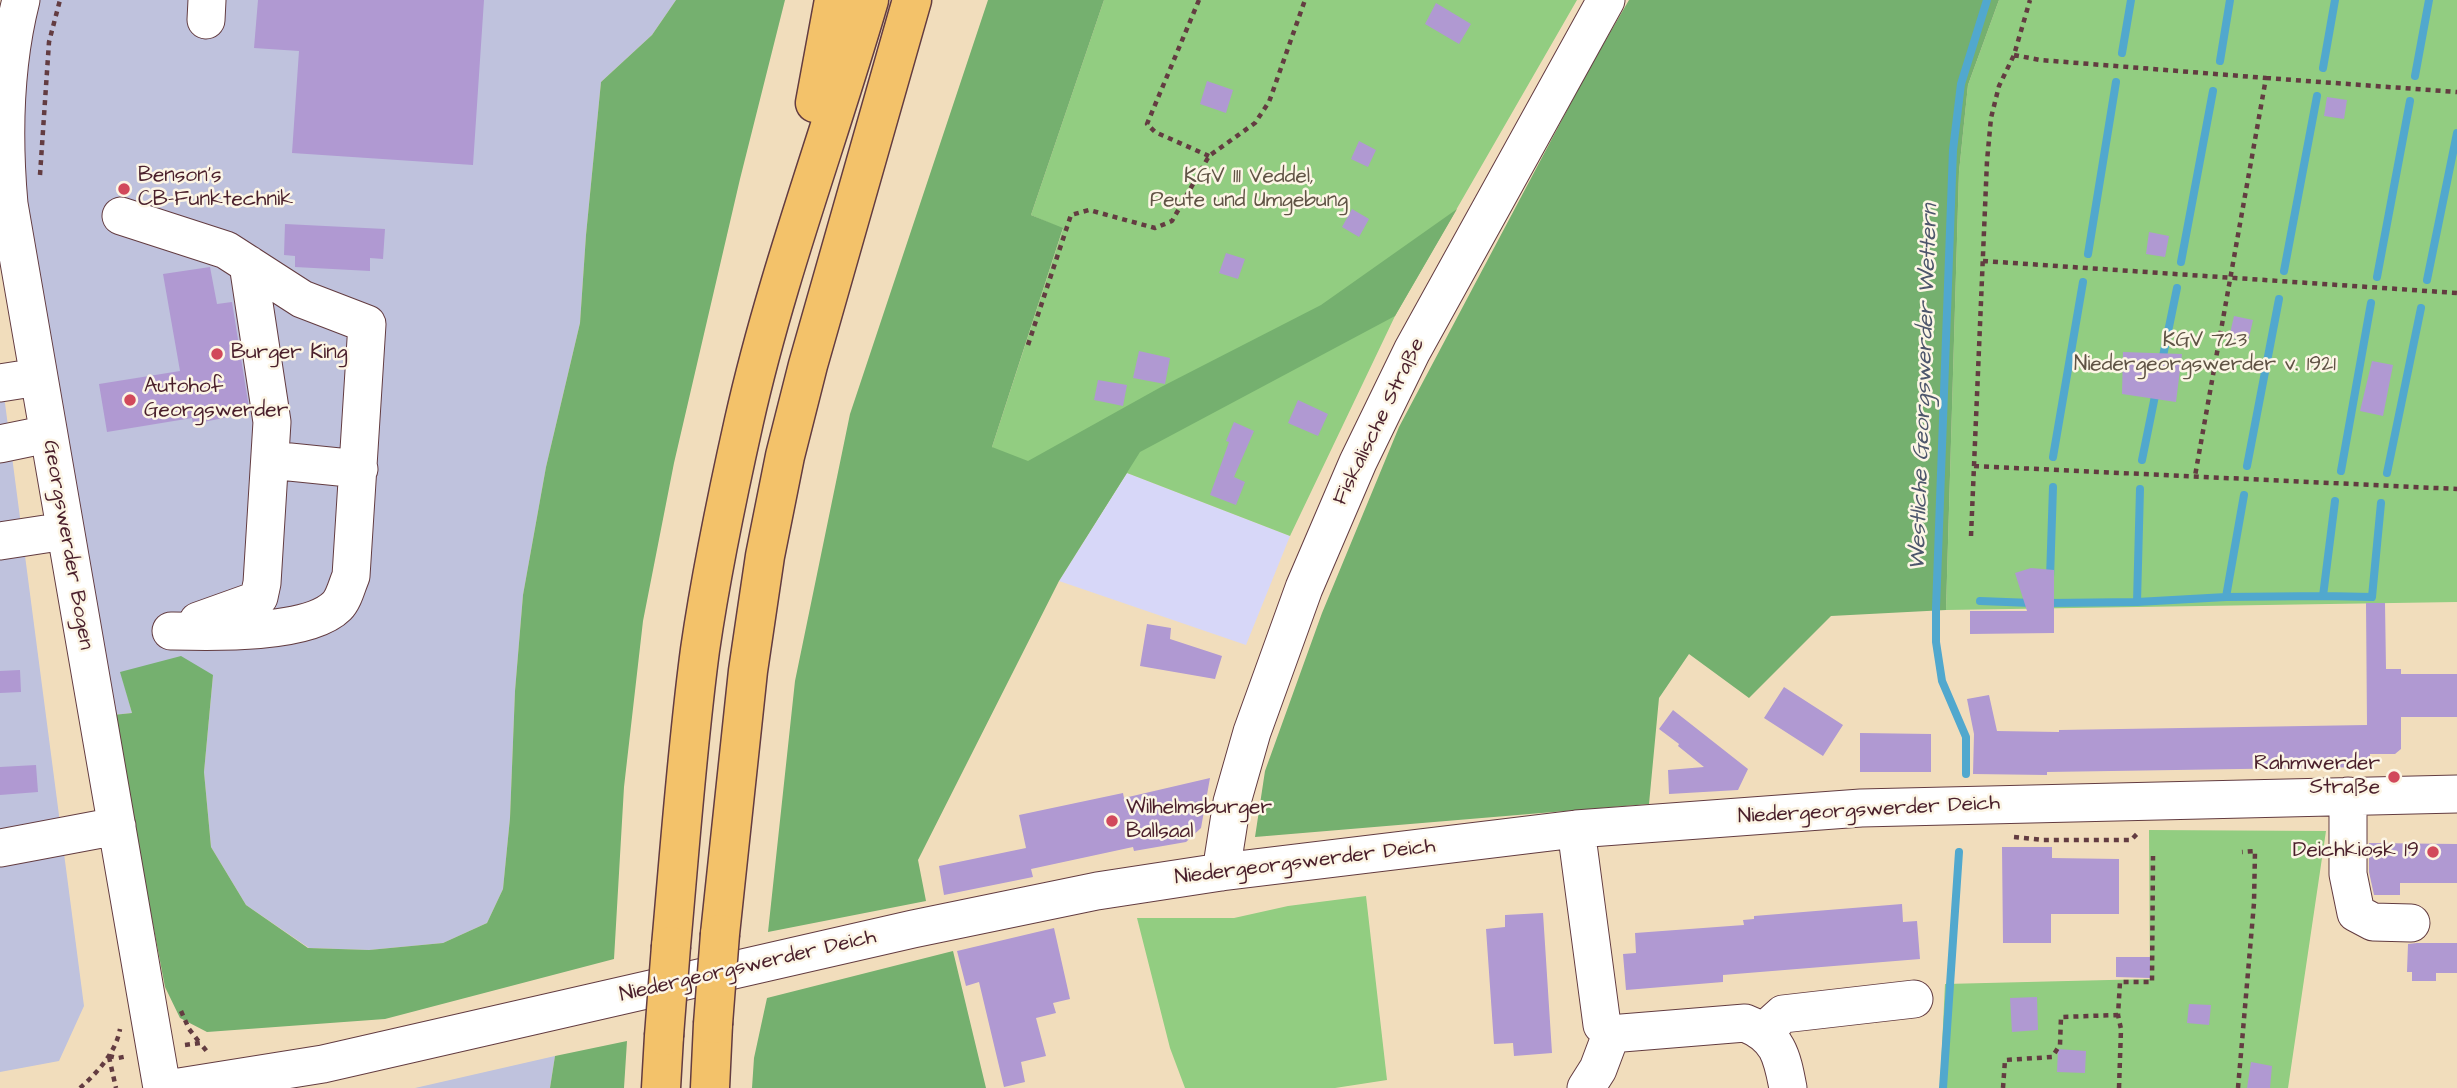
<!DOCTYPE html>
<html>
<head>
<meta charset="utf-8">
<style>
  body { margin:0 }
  canvas { display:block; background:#f1ddbc }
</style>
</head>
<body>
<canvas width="2457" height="1088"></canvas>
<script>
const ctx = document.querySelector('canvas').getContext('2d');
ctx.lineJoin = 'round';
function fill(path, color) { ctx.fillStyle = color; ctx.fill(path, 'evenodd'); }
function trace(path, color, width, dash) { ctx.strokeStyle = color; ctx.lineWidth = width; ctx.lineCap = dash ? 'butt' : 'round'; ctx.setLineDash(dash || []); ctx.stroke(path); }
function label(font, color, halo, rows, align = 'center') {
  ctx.font = font + ' "Architects Daughter",sans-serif'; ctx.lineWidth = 5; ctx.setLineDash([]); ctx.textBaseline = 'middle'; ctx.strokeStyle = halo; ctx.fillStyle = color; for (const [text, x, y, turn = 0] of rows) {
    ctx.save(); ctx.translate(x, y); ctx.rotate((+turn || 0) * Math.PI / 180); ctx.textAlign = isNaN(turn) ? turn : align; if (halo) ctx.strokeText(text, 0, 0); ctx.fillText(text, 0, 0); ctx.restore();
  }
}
fill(new Path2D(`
  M1127 473 1290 536 1246 645 1059 581Z`), '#d7d7f8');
fill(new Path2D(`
  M39 0H676L652 35 601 82 586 235 580 323 546 467 523 595 515 691 510 818 503 889 487 923 443 943 369 950 309 948 246 905 211 847 204 772 213 675 121 673 132 713 113 715 38 272 22 166 24 50Z
  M0 365 84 1006 59 1061 0 1072Z
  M555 1056 550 1088H415Z`), '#bfc2dd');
fill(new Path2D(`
  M1104 0H1577L1395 316 1290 536 1127 473 1083 542 992 447 1063 229 1031 215Z
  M1999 0H2457V602L1946 610 1959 172 1968 85Z
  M2149 830 2326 831 2288 1088H1940L1945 984 2150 979Z
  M1366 896 1387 1080 1335 1088H1185L1170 1048 1137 918H1234L1288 906Z`), '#92cd81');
fill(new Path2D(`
  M676 0H785L740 179 674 463 643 621 624 787 614 959 385 1019 207 1032 180 1018 165 987 113 715 132 713 120 672 181 656 213 675 204 772 211 847 246 905 308 948 369 950 443 943 487 923 503 889 510 818 515 691 523 595 546 467 580 323 586 235 601 82 652 35Z
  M988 0H1104L1031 215 1063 228 992 447 1028 461 1161 387 1321 305 1457 209 1395 316 1140 452 1059 581 918 860 926 901 768 932 795 681 850 414Z
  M1629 0H1999L1968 85 1959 172 1946 610 1831 616 1749 698 1689 654 1659 698 1649 804 1255 837 1265 771 1322 613 1399 427 1590 67Z
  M953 951 986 1088H752L754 1058 767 998Z
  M627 1041 624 1088H550L555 1056Z`), '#75b06f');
trace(new Path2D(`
  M2122 53 2131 0
  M2220 61 2230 0
  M2323 68 2335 0
  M2415 76 2429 0
  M2088 254 2116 82
  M2181 262 2213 91
  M2284 271 2317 96
  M2377 277 2410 101
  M2427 280 2457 133
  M2162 361 2177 288
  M2053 457 2083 282
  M2142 460 2156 391
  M2247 466 2279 299
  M2341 471 2371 303
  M2387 473 2421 308
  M2050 578 2053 487
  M2323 596 2372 597 2381 503
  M2226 597 2323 596 2335 501
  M1980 601 2032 603
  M2137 602 2226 597 2244 495
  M2049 603 2137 602 2140 489
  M1966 774V737L1942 681 1936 642V608L1953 150 1961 84 1987 0
  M1943 1088 1959 852`), '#51a8ce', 8);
fill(new Path2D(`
  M258 0H484L473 165 292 153 299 51 254 48Z
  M1436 3 1471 24 1459 44 1425 24Z
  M1207 81 1233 90 1226 113 1200 104Z
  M2327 97 2347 100 2344 119 2324 116Z
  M1359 141 1376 150 1368 167 1351 159Z
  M1352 209 1369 219 1359 237 1342 227Z
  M285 224 385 229 383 259 370 258V271L295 267V256L284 255Z
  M2149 232 2169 236 2165 257 2146 254Z
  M1226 253 1245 259 1238 279 1219 273Z
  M210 267 217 304 232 302 249 408 243 409 244 414 193 424 192 418 107 432 99 384 180 371 163 274Z
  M2234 316 2253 320 2248 342 2229 338Z
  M1139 351 1170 358 1165 384 1133 378Z
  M2123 352 2182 354 2176 402 2122 394Z
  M2372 361 2393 365 2383 416 2360 411Z
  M1098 380 1127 385 1123 406 1094 400Z
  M1298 400 1328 414 1318 436 1288 423Z
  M1234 422 1254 431 1234 477 1245 482 1236 505 1210 495 1229 442 1226 441Z
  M2031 568 2054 570V633L1970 634V611H2027L2015 573Z
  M2366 603H2385L2386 669H2401V674H2457V717H2401V749L2395 754H2370L2369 767 2047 772V775L1973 774 1974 734 1967 699 1989 695 1997 731 2059 732V730L2367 725Z
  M1147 624 1171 628 1170 639 1222 656 1215 679 1140 666Z
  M20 670 21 692 0 693V671Z
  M1784 687 1843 725 1823 756 1764 718Z
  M1673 710 1748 769 1738 790 1669 794 1668 770 1704 767 1678 746 1679 744 1659 729Z
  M1860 733 1931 734V772H1860Z
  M36 765 38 792 0 795V767Z
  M1210 778 1201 828 1186 842 1134 851 1133 847 1031 869 1033 877 944 895 939 866 1026 848 1019 815 1123 793 1124 798Z
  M2369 843 2457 844V883H2400V895H2374L2369 872Z
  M2002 847H2052V858L2119 859V914H2051V943H2003Z
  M1902 904 1903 922 1917 921 1920 959 1723 975V982L1626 990 1623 954 1636 953 1635 933 1744 925 1743 920 1754 919V916Z
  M1543 913 1552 1053 1514 1056 1513 1043 1494 1044 1486 929 1505 927V915Z
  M1054 928 1070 999 1053 1003 1056 1013 1036 1018 1046 1056 1021 1062 1025 1082 1004 1087 979 982 966 986 957 951Z
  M2417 943H2457V973H2436V981H2412V972H2407L2408 944Z
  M2116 957H2150V978L2116 977Z
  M2037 997 2038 1030 2012 1032 2010 998Z
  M2189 1004 2211 1005 2209 1025 2187 1023Z
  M2058 1049 2086 1051 2085 1073 2057 1072Z
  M2251 1062 2272 1066 2270 1088H2247Z`), '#b099d2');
const minor = new Path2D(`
  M21 0C4 67 3 136 9 204L162 1088
  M206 20 207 0
  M121 216 226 250 302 299 367 324 351 576C347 585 344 599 337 606 308 635 210 632 171 631
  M0 383 38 377
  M0 444 48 434
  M270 460 359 469
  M0 541 65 531
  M198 621 254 601 259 597 262 583 272 422 248 264
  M2348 796V874L2356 913 2373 922 2411 923
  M1576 829 1602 1025
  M0 848 117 826
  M1221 872 1232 802 1252 732 1304 588 1358 462 1412 351 1606 0
  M1763 1032 1783 1014 1914 999
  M1622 1033 1745 1023C1778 1036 1782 1056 1788 1088
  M173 1088 323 1064 913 929 1097 891 1221 872 1576 829 1861 808 2457 794
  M1586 1088 1598 1069 1607 1045`);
const highway = new Path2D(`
  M815 103 834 0
  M720 934 748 671 765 556 785 456 808 365 912 0
  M671 946C680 847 687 748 700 650 711 574 727 497 744 421 776 278 828 141 869 0
  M661 1088 664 1036
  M710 1088 713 1024`);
trace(minor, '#633c41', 39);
trace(highway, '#633c41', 41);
trace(new Path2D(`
  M1199 0 1147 124 1155 132 1209 156
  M2014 55 2040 60 2266 78 2195 476
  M2266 78 2457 92
  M40 175 49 42 60 0
  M1983 261 2457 293
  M1028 345 1071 215 1089 210 1155 228 1172 221 1209 156 1255 123 1269 102 1305 0
  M1974 466 2457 489
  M1971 536 1987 161 1991 118 1999 86 2014 55 2030 0
  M2014 837 2043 840H2131L2139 832
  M181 1011 189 1029 200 1043
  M185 1045 200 1043 209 1054
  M109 1056 118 1058 128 1056
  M109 1057 116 1088
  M80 1088C98 1072 116 1052 120 1029
  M2003 1088 2005 1060 2052 1057 2060 1045 2061 1017 2118 1015
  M2119 1088 2121 1029 2118 1015 2120 982H2152L2153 856
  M2238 1088 2254 903 2255 851 2242 852`), '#633c41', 4.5, [5, 5]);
trace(minor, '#fff', 37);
trace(highway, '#f3c26a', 38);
const highwayBridge = new Path2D(`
  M713 1024 720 934
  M664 1036 671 946`);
trace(highwayBridge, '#633c41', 41, []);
trace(highwayBridge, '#f3c26a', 38);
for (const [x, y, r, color] of [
  [124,189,7,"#d1495b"],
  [217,354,7,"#d1495b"],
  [130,400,7,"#d1495b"],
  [2394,777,7,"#d1495b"],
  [1112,821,7,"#d1495b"],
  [2433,852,7,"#d1495b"]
]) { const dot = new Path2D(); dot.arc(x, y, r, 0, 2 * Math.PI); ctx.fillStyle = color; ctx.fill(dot); trace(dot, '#fcf5e5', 2.5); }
label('21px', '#4a1f2b', '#fcf5e5', [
  ["Benson's",138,177],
  ["CB-Funktechnik",138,201],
  ["Burger King",231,354],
  ["Autohof",144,388],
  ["Georgswerder",144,412],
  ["Rahmwerder",2380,765,"right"],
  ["Straße",2380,789,"right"],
  ["Wilhelmsburger",1126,809],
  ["Ballsaal",1126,833],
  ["Deichkiosk 19",2419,852,"right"]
], 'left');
label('21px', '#605345', '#fcf5e5', [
  ["KGV 111 Veddel,",1249,178],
  ["Peute und Umgebung",1249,202],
  ["KGV 723",2205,342],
  ["Niedergeorgswerder v. 1921",2205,366]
]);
label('21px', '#4a1f2b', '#fcf5e5', [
  ["Fiskalische Straße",1380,422,-64],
  ["Georgswerder Bogen",67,545,80],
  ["Niedergeorgswerder Deich",1869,811,-3],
  ["Niedergeorgswerder Deich",1305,863,-7],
  ["Niedergeorgswerder Deich",748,967,-13]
]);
label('italic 23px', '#4d566c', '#fcf5e5', [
  ["Westliche Georgswerder Wettern",1925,387,-88]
]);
</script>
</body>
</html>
